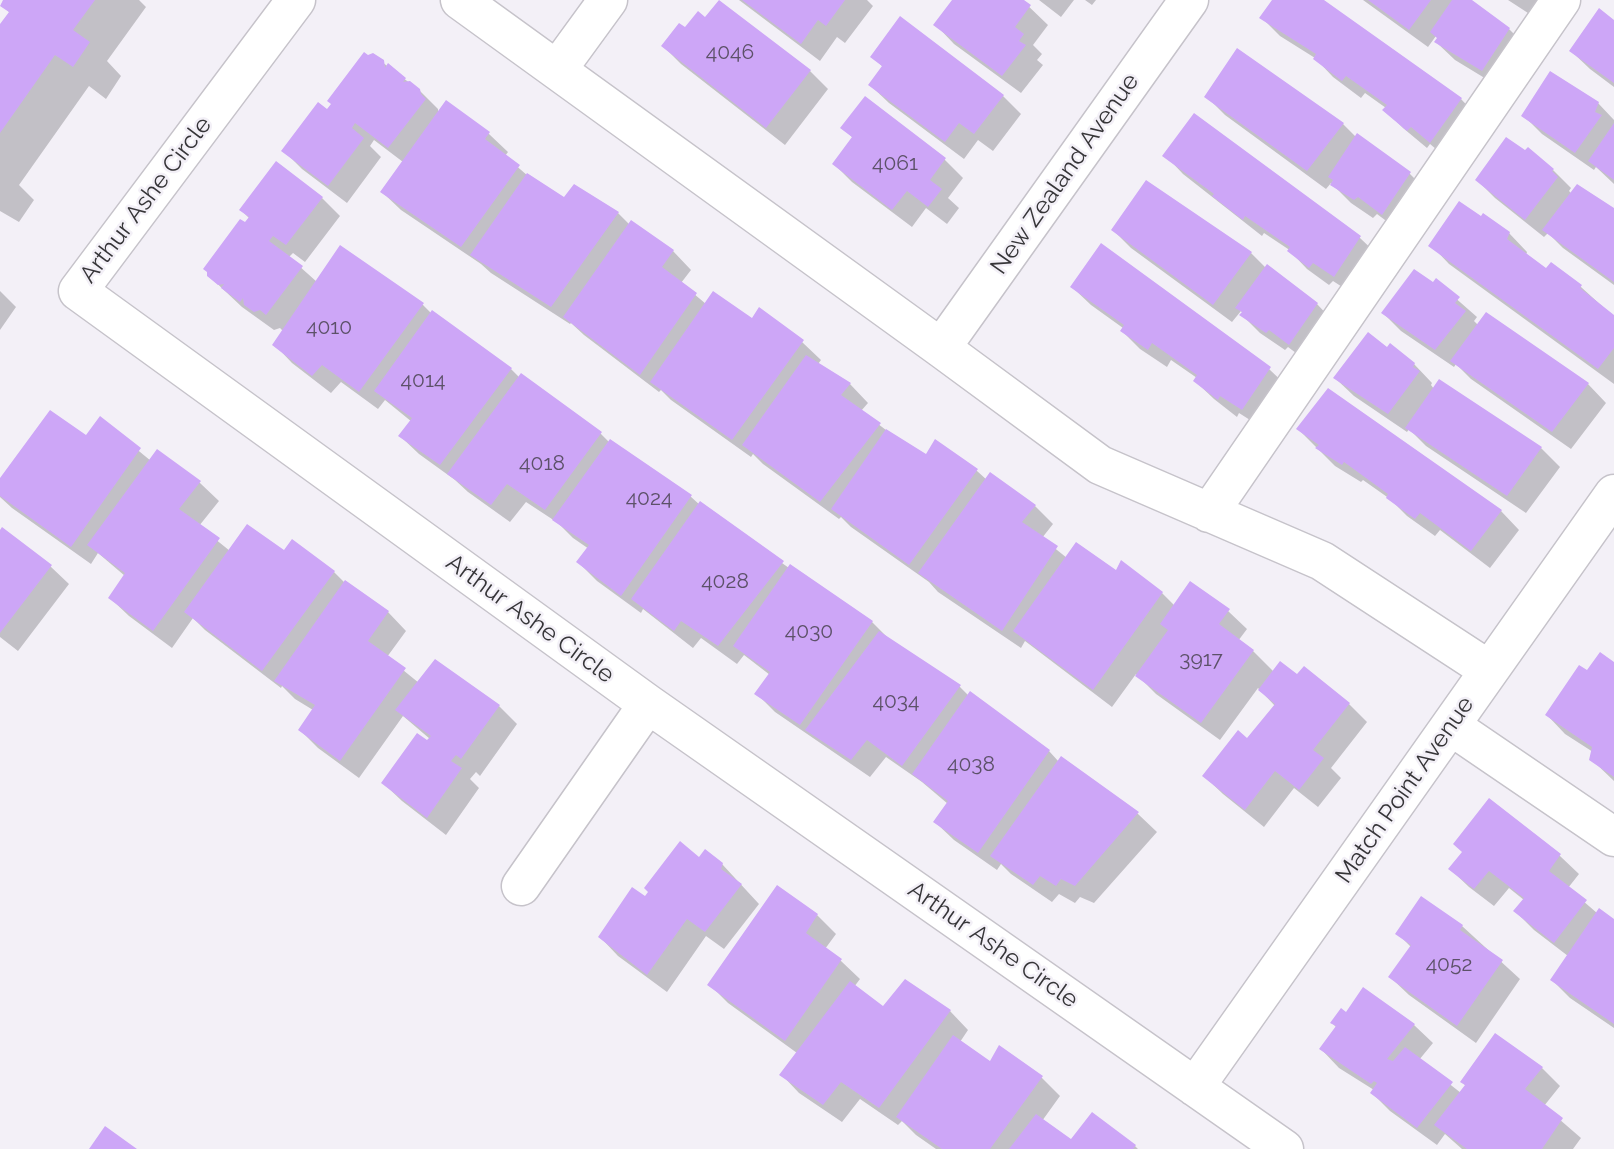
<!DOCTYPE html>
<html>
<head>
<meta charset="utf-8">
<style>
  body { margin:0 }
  canvas { display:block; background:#f3f0f7 }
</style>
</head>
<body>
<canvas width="1614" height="1149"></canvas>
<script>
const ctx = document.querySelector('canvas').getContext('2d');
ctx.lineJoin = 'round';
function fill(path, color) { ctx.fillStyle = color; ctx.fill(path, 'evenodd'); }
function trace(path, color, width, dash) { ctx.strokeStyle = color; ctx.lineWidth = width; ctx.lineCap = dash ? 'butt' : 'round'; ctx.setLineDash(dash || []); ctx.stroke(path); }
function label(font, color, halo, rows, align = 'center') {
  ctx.font = font + ' Raleway,sans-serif'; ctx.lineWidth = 5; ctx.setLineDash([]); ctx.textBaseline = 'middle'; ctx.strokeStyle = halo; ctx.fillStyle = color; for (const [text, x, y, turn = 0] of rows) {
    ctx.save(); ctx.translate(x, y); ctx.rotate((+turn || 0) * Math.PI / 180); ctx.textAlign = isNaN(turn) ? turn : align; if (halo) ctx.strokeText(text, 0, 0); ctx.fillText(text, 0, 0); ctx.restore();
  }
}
fill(new Path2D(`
  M6 0H139L146 7 107 61 121 76 106 99 89 86 19 185 34 200 19 222 0 211V27L10 13 2 5Z
  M739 0H867L873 6 845 43 837 37 820 61Z
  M954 0H1022L1048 25 1033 45 1042 54 1037 60 1043 65 1021 93 954 44 936 25Z
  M1039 0H1074L1061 17Z
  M1085 0H1096L1092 5Z
  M1275 0H1321L1461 99 1479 118 1449 160 1430 144 1427 148 1403 128 1385 110 1386 108 1365 93 1361 98 1333 77 1315 58 1280 36 1261 17Z
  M1363 0H1469L1509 29 1528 48 1501 88 1455 60 1436 42 1439 39 1436 36 1428 47Z
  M1508 0H1563L1532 9 1528 13Z
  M1614 22V87L1590 69 1571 51Z
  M663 46 810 71 828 89 785 145 681 64Z
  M873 57 1003 96 1021 114 993 151 978 140 964 159 889 103 870 85 884 68Z
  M382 62 419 90 438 109V113L446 102 489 134 508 152 505 156 528 176 565 199 618 213 630 225 673 251 691 270 681 283 706 304 753 320 802 342 821 360 818 364 850 384 868 403 861 411 886 430 927 456 936 441 977 471 987 480 1035 506 1053 524 1042 538 1067 558 1116 572 1162 593 1175 606 1228 611 1247 629 1238 641 1253 651 1274 672 1297 677 1349 704 1367 722 1331 768 1341 778 1318 807 1294 788 1264 827 1223 794 1204 776 1247 741 1275 706 1258 688 1220 740 1156 694 1136 674 1112 707 1025 641 1021 648 938 592 929 582 851 527 841 517 839 519 763 464 753 454 751 457 671 400 661 390 659 392 584 335 571 323 570 324 491 273 481 264 401 210 382 192 403 162 374 140 370 146 381 157 347 203 302 169 283 150Z
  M1207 97 1343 124 1356 137 1409 173 1428 192 1401 232 1377 214 1373 218 1351 203 1331 183 1326 189 1225 115Z
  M1598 103 1614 120V184L1596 167 1594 170 1542 134 1524 116Z
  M1194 115 1360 238 1379 256 1353 294 1333 281 1329 285 1307 269 1288 249 1264 233 1262 236 1183 174 1165 155Z
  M843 128 944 159 963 178 948 198 959 208 947 224 926 208 912 227 852 182 834 164 853 138Z
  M1553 170 1571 188 1569 191 1572 194 1614 210V285L1563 248 1548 233 1544 237 1495 198 1477 180Z
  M322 198 340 216 305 262 293 253 289 257 317 282 423 305 432 314 511 369 520 378 601 434 610 443 690 496 700 505 789 568 872 622 889 639 960 687 969 696 1049 751 1059 762 1062 758 1138 814 1157 832 1094 903 1080 897 1075 903 1059 894 1052 902 1011 874 1001 864 997 870 954 840 935 822 948 804 922 782 886 757 870 777 775 712 757 694 770 675 744 655 737 664 701 638 693 648 643 609 641 613 597 581 578 562 589 549 573 538 558 523 526 502 510 522 468 492 455 480 419 454 400 436 412 422 385 400 378 409 341 382 331 393 292 363 274 344 283 331 280 328 274 330 242 307 209 276 250 219 241 210Z
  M1113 230 1251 253 1266 268 1317 304 1335 323 1308 362 1288 347 1285 350 1260 333 1242 315 1244 314 1241 311 1232 322 1131 248Z
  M1509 233 1527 252 1526 255 1546 270 1552 264 1581 287 1614 317V384L1449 264 1431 245Z
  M1436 281 1477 317 1474 321 1478 325 1486 315 1588 384 1606 403 1571 449 1471 379 1456 364 1454 367 1401 331 1383 313 1434 285Z
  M1072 287 1269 369 1288 387 1261 427 1239 413 1237 417 1214 399 1195 381 1197 378 1171 360 1167 367 1140 349 1122 331 1123 328 1091 305Z
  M0 291 16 307 0 330Z
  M1414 364 1432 383 1431 385 1434 389 1439 381 1541 448 1560 467 1526 513 1426 446 1409 429 1407 432 1354 396 1335 378Z
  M100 419 151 461 158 452 200 483 219 501 199 526 230 551 284 552 334 572 345 583 388 612 406 631 387 657 419 683 499 706 517 724 480 776 476 772 470 779 479 788 446 835 402 801 383 783 430 739 403 716 359 778 318 748 300 730 313 710 295 699 282 686 281 688 205 630 193 618 172 648 129 616 110 598 125 576 98 553 91 564 12 508 0 497V481L87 438Z
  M1298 429 1501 511 1519 530 1490 568 1440 530 1435 536 1407 516 1390 499 1363 480 1361 482 1335 466Z
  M0 533 50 566 69 584 18 651 0 637Z
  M1614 664V781L1591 759 1593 752 1565 734 1547 715 1588 673Z
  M1489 800 1560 856 1579 874 1568 888 1597 913 1614 921V1028L1570 998 1552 980 1568 956 1534 930 1515 911 1524 900 1509 888 1494 906 1469 887 1450 869 1463 853Z
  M699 859 722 864 759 904 724 949 706 936 667 992 618 956 600 937 645 899Z
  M777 887 817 915 836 934 825 949 841 961 860 979 854 987 884 1009 950 1011 968 1030 960 1042 990 1064 1042 1078 1060 1096 1042 1121 1072 1142 1135 1146 1138 1149H936L916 1135 902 1121 898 1125 860 1099 842 1122 799 1093 781 1074 797 1053 728 1003 710 985Z
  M1422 898 1462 926 1520 979 1476 1043 1409 995 1390 977 1411 947 1397 933Z
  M1364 989 1414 1025 1433 1043 1419 1060 1461 1093 1466 1086 1462 1082 1542 1068 1560 1086 1544 1106 1581 1138 1573 1149H1462L1445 1134 1437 1145 1390 1111 1372 1093 1374 1090 1339 1068 1321 1049 1337 1028 1332 1023 1347 1015Z`), '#0003');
fill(new Path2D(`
  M3 0H95L73 30 90 42 73 67 55 55 0 133V24L9 12 0 6Z
  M719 0 811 70 766 128 661 46 679 23 685 27 698 11 705 17Z
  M742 0H845L826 26 818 20 801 44Z
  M952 0H1024L1031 5 1015 27 1024 34 1019 41 1026 45 1002 76 933 25Z
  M1272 0H1324L1462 98 1430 143 1411 127 1407 131 1382 110 1387 105 1346 76 1342 81 1313 59 1316 54 1259 18Z
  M1368 0H1431L1409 30Z
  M1452 0H1472L1510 28 1482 71 1434 42 1437 38 1430 32Z
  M1599 8 1614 20V83L1569 51Z
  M900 16 1004 95 974 134 959 123 945 142 868 85 882 66 870 57Z
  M1237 48 1344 123 1307 171 1204 97Z
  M364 52 368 55 373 53 384 60 385 68 388 63 406 78 403 82 410 81 420 89 421 94 426 99 388 148 355 123 352 128 364 138 328 186 281 151 318 102 327 109 331 104 327 101Z
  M1550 71 1599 102 1595 112 1602 115 1575 153 1521 116Z
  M865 96 946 158 930 180 942 189 928 207 907 191 892 210 832 164 852 137 840 128Z
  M446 100 490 132 485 139 520 165 461 247 380 192Z
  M1194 113 1361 236 1334 277 1313 263 1309 268 1287 251 1290 247 1245 216 1243 220 1212 196 1214 194 1162 156Z
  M1614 123V180L1588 161Z
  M1357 133 1411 172 1382 215 1358 197 1354 200 1330 185 1333 180 1328 177Z
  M1506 137 1525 150 1528 147 1554 169 1552 171 1558 177 1525 220 1475 180Z
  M276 161 323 197 286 245 273 236 269 241 303 266 266 315 260 310 254 312 244 305 243 298 240 302 221 288 224 284 218 285 207 276V272L203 269 240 219 245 222 249 217 239 210Z
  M527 173 564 197 574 184 619 212 551 307 470 255Z
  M1146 180 1252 252 1213 305 1111 230Z
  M1577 184 1614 208V282L1542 230Z
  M1459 201 1481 216 1483 213 1510 232 1507 239 1546 268 1551 262 1582 285 1580 288 1614 315V348L1598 369 1428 246Z
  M631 220 674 250 662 267 697 293 640 375 563 317Z
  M1101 243 1271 367 1242 410 1220 396 1218 400 1193 381 1197 375 1152 343 1148 350 1120 331 1124 325 1070 287Z
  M340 245 424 303 359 392 322 365 312 376 272 345Z
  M1267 264 1318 303 1289 345 1269 330 1266 333 1239 315 1242 312 1235 308Z
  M1414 269 1433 282 1436 278 1460 297 1455 303 1466 311 1435 350 1381 313Z
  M713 291 752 318 759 307 804 340 732 440 650 382Z
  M432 310 512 368 440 465 398 436 412 418 374 391Z
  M1486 312 1589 383 1552 432 1450 361Z
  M1368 332 1387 347 1390 343 1415 363 1413 367 1420 371 1388 414 1333 378Z
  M806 355 851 383 841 395 881 423 820 502 742 445Z
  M521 373 602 432 545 510 507 484 491 505 447 474Z
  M1439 379 1542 447 1507 496 1405 428Z
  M1328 388 1502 510 1471 551 1420 513 1415 519 1386 498 1388 494 1344 462 1342 465 1315 448 1319 445 1296 429Z
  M50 410 86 435 100 416 141 448 71 547 0 496V478Z
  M886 429 926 454 935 439 978 469 909 565 831 509Z
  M610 439 692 495 621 596 576 562 589 545 552 520Z
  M157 449 201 481 179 509 220 538 153 631 108 598 125 573 87 545Z
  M990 472 1036 505 1022 522 1058 546 1002 631 918 573Z
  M700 501 784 561 718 646 681 621 674 631 631 599Z
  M247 524 284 550 292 539 335 571 262 671 184 612Z
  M2 527 52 565 0 633V530Z
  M1076 542 1116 570 1121 560 1163 592 1093 690 1013 631Z
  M790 564 873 621 800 725 754 694 770 672 733 646Z
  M345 580 389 611 368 641 406 668 340 761 298 730 315 705 274 681Z
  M1190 581 1230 609 1219 624 1254 650 1201 723 1135 676 1168 630 1160 624Z
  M879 631 961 685 902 766 867 740 851 760 805 730Z
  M1600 652 1614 662V777L1589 760 1592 747 1545 715 1579 665 1587 670Z
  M435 659 500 705 461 759 456 755 451 761 462 768 427 818 381 783 417 733 427 740 431 736 395 710Z
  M1280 661 1297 674 1304 666 1350 703 1313 750 1324 758 1299 790 1275 771 1245 810 1202 776 1238 730 1247 738 1275 704 1258 690Z
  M970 691 1050 750 978 853 933 822 948 801 912 774Z
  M1061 756 1139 812 1075 886 1061 879 1056 886 1040 876 1033 885 990 856Z
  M1489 798 1561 854 1549 871 1587 900 1554 943 1513 911 1524 898 1489 871 1474 889 1448 869 1462 852 1453 844Z
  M680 841 699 857 705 849 723 863 721 869 742 884 705 932 687 919 647 975 598 937 632 887 645 896 648 892 644 888Z
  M777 885 818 914 806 933 842 959 785 1041 707 985Z
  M1421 896 1463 925 1460 930 1503 960 1457 1026 1388 977 1411 945 1395 934Z
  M1599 908 1614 919V1024L1550 980Z
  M905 979 951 1010 879 1108 841 1082 823 1105 779 1075 850 981 883 1006Z
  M1363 987 1415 1024 1387 1059 1393 1061 1405 1047 1453 1082 1417 1128 1370 1093 1377 1083 1374 1081 1371 1084 1319 1049 1336 1026 1330 1023 1341 1008 1346 1012Z
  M1495 1033 1543 1067 1525 1089 1563 1118 1542 1149H1467L1434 1125 1465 1085 1460 1082Z
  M953 1035 990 1061 999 1045 1043 1076 990 1149H942L896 1117Z
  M1092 1112 1136 1145 1133 1149H1009L1036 1114 1071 1139Z
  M105 1126 137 1149H89Z`), '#cda6f7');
const minor = new Path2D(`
  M296 0 78 291 648 704 1284 1149
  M460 0 941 348 1100 465 1322 561 1489 670
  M557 70 608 0
  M941 348 1189 0
  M1209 513 1561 0
  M1451 726 1614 837
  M521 886 648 704
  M1195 1087 1614 494`);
trace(minor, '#c6c3ca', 41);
trace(minor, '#fff', 38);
label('21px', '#5c5168', null, [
  ["4046",730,53],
  ["4061",895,164],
  ["4010",329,328],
  ["4014",423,381],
  ["4018",542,464],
  ["4024",649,499],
  ["4028",725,582],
  ["4030",809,632],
  ["3917",1201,660],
  ["4034",896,702],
  ["4038",971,765],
  ["4052",1449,965]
]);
label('24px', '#363538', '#f3f0f7', [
  ["New Zealand Avenue",1065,174,-55],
  ["Arthur Ashe Circle",146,200,-53],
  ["Arthur Ashe Circle",530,619,36],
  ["Match Point Avenue",1405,790,-55],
  ["Arthur Ashe Circle",993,945,35]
]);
</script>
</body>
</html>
